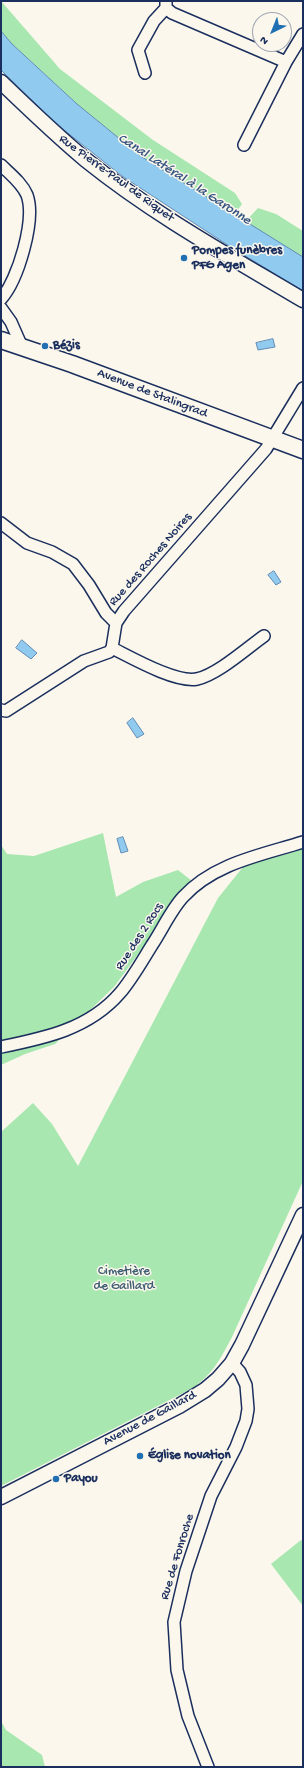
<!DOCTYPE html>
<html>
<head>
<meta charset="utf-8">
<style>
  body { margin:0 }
  #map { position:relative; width:304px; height:1768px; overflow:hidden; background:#fbf7ec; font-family:"Gochi Hand",sans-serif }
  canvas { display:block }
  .frame { position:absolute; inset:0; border:2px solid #1b2f5e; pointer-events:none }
  .north { position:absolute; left:252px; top:12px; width:40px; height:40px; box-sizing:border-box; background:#fbf7ec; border:1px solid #a1a7b3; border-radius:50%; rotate:223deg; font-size:11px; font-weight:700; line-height:16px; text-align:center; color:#1b2f5e }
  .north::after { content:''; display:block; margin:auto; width:14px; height:18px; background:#1f6fb2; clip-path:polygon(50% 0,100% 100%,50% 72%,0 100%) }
</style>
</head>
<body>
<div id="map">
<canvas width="304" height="1768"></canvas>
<div class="frame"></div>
<div class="north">N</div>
</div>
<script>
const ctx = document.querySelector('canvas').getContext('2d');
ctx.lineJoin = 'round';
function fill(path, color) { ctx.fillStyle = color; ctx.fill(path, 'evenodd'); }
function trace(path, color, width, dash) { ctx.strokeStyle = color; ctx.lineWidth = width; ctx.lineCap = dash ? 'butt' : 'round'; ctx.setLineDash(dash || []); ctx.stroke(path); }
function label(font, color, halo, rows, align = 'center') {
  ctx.font = font + ' "Gochi Hand",sans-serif'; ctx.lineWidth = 3; ctx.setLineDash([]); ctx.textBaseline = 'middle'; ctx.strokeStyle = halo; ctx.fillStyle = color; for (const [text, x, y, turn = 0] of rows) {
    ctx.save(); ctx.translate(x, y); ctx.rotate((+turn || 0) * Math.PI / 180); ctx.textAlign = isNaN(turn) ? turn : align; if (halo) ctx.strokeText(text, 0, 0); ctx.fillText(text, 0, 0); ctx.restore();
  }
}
fill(new Path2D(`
  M1 1 60 69 153 140 235 193 242 204 237 211 230 212 142 157 77 104 12 44 1 31Z
  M258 208 276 214 303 231V257L245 222Z
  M103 833 116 897 143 882 178 870 192 881 114 987 55 1044 25 1054 1 1065V845L7 854 34 856Z
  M303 846V1181L232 1337C219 1361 215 1371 193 1388L1 1486V1132L33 1103 52 1124 78 1166 218 898 247 862Z
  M301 1540 303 1542V1606L271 1564Z
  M1 1721 6 1730 42 1755 45 1767H1Z`), '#a8e7af');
const water = new Path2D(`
  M1 31 12 44 77 104 142 157 303 257V291L229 246 122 176 55 123 1 70Z
  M273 339 275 347 258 350 256 343Z
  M274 571 281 582 276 585 268 575Z
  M22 640 37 653 31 659 16 648Z
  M133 718 144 734 137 738 127 723Z
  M123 837 128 851 121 853 117 839Z`);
fill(water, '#90caef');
trace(water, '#618cb5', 1);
const minor = new Path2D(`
  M166 1V8L172 13 286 62 303 34
  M145 73 138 50 154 21 166 8
  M244 145 286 62
  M1 165C10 174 22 183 27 195 36 220 18 280 1 299
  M1 308 11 322 22 347
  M1 523 27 543 52 552 73 564 89 585 106 613 116 623
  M112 648C132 658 176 683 197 679 217 675 247 648 264 636
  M1 710 6 711 84 661 109 652 112 648 116 623 124 611 266 449 303 388
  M1 1047C45 1038 89 1029 120 993 132 979 142 961 152 945 162 930 171 910 183 897 214 863 262 855 303 842
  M208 1767 188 1716 177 1670 174 1622 186 1571 211 1496 236 1447 246 1421 248 1409 246 1385 240 1372 232 1363`);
const tertiary = new Path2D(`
  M1 82C29 109 56 135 86 160 153 214 229 256 303 300
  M1 1497 179 1406 205 1390 218 1379 232 1363 242 1345 303 1215`);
const secondary = new Path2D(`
  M1 340 72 364 303 450`);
trace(minor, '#1b2f5e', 14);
trace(tertiary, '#1b2f5e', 17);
trace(secondary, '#1b2f5e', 19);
trace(minor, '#fbf7ec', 11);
trace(tertiary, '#fbf7ec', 14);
trace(secondary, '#fbf7ec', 16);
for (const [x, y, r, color] of [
  [184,258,4,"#1f6fb2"],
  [45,346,4,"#1f6fb2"],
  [140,1456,4,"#1f6fb2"],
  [56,1479,4,"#1f6fb2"]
]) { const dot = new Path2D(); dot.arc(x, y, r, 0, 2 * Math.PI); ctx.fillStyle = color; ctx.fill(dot); trace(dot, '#fbf7ec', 1.5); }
label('13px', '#1b2f5e', '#fbf7ec', [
  ["Rue Pierre-Paul de Riquet",116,179,36],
  ["Avenue de Stalingrad",152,394,21],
  ["Rue des Roches Noires",151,560,-49],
  ["Rue des 2 Rocs",140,937,-57],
  ["Avenue de Gaillard",150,1419,-28],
  ["Rue de Fonroche",178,1557,-73]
]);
label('bold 13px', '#1b2f5e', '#fbf7ec', [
  ["Pompes funèbres",192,251],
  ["PFG Agen",192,266],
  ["Bézis",53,346],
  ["Église novation",148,1456],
  ["Payou",64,1479]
], 'left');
label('13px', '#3e5d72', '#fbf7ec', [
  ["Cimetière",124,1272],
  ["de Gaillard",124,1287]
]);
label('italic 14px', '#385682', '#fbf7ec', [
  ["Canal Latéral à la Garonne",184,180,33]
]);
</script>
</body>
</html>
